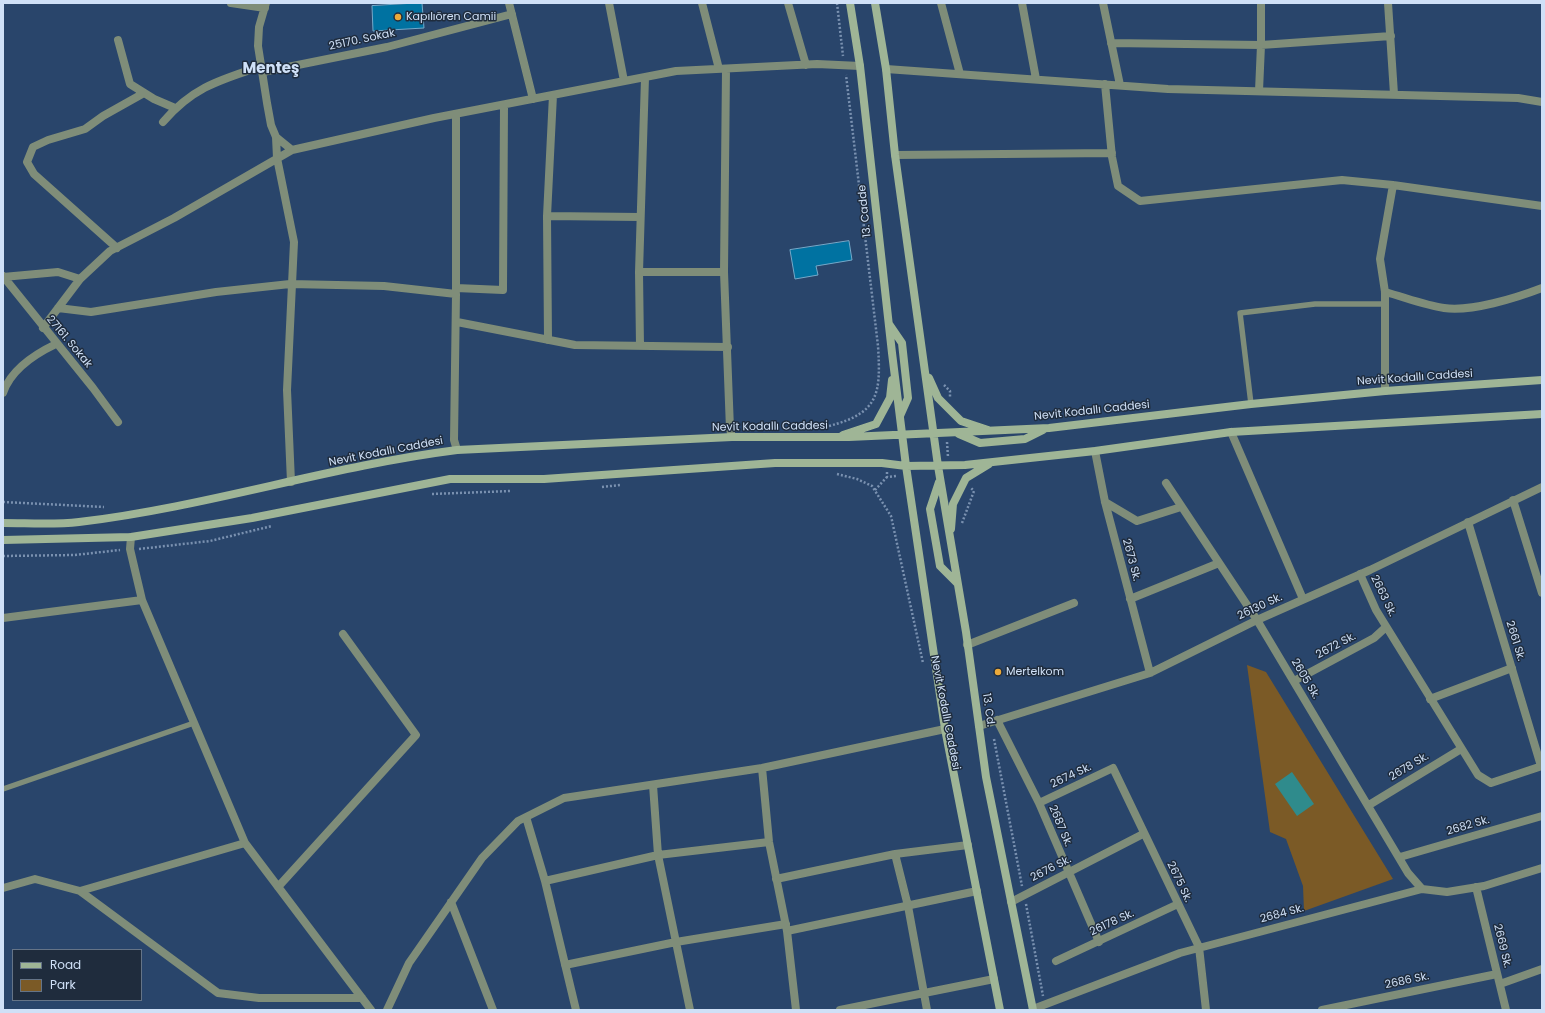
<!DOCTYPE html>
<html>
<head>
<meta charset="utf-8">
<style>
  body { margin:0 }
  #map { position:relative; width:1545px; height:1013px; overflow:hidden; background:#29456b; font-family:Poppins,sans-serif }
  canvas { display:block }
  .frame { position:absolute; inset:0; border:4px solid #cfe0f7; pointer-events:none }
  .legend { position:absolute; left:12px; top:949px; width:130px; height:52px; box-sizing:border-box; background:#1f2c3d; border:1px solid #657487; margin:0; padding:5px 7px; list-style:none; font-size:12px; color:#cfe0f7 }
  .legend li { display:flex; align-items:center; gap:8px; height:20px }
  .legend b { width:20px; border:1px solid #657487 }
</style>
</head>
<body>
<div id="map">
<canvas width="1545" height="1013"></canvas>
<div class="frame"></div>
<ul class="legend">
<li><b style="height:5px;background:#9fb596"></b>Road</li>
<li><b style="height:11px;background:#7b5a26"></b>Park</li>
</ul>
</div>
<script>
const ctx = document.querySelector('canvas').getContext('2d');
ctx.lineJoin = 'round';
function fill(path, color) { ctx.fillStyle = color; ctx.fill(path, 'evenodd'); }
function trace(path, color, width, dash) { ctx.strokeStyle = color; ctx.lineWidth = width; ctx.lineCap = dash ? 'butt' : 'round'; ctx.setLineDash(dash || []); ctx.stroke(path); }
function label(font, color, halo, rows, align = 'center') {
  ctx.font = font + ' Poppins,sans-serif'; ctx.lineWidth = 3; ctx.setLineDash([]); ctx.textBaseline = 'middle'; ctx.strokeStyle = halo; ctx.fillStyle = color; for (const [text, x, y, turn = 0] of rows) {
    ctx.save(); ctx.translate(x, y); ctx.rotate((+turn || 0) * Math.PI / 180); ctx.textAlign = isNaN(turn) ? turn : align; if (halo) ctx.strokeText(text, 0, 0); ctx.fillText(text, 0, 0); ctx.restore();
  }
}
fill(new Path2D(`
  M1247 665 1266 672 1393 879 1304 911 1303 886 1286 839 1270 832Z`), '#7b5a26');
fill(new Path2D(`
  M1292 772 1314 804 1297 816 1275 784Z`), '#2f8b8c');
const building = new Path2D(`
  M422 3 424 28 373 31 372 6Z
  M849 241 852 260 816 266 818 275 795 279 790 250Z`);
fill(building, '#0072a1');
trace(building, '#75a9c9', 1);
trace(new Path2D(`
  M837 3 843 56
  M944 385 950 391V397
  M829 426C879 413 881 394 878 346L846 75
  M947 442 948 457
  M887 472V477L896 476
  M837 474 857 479 872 486 891 516 923 663
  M602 487 620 485
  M875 490 887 477
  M432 494 511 491
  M3 502 104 507
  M962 523 974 491 971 488
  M139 549 210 541 272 526
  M3 556 75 555 120 550
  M994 739 1022 886
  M1026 904 1043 996`), '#7a91b0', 2.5, [2, 2]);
trace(new Path2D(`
  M1251 404 1240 313 1315 304H1385
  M3 789 194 723`), '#7f8d79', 5.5);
trace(new Path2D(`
  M231 3 265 8
  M266 3 259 27 258 46 267 103 271 125 276 137 292 150
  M509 3 533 99
  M609 3 624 81
  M702 3 719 69
  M788 3 806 65
  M941 3 960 74
  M1022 3 1036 79
  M1103 3 1120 85
  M1388 3 1394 94
  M118 40 130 84 154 99 175 108
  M1111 43 1261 45 1391 36
  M726 69 724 272 730 429 732 437
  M886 69 1168 89 1518 98 1542 102
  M263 72 387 47 512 14
  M1105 84 1112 157 1118 186 1140 201 1342 180 1393 185 1542 206
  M1259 91 1261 45V3
  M456 114V291
  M163 122C193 87 220 80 262 66
  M276 137 277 158 294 242 287 390 291 482
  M895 155 1112 153
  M547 216 640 217
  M117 248 34 174 27 162 33 147 48 140 85 129 103 116 144 93
  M639 272H724
  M3 276 93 388 118 422
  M3 277 58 272 80 279
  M456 288 503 290 504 105
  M1385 292C1404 297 1424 305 1444 308 1471 312 1516 298 1542 288
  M58 308 91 312 216 292 290 284 384 286 456 294 454 440 457 450
  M457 322 575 345 728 347
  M43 328 80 279 110 251 174 218 292 150 434 118 676 71 817 64 860 66
  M548 340 547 216 553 95
  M640 346 639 272 645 78
  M1385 391V292L1380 259 1393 185
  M3 393C11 369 35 354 56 344
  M1231 432 1303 599
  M1095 451 1105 502 1150 673
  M1166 483 1257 620 1408 873 1422 889
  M1513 500 1542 593
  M1105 502 1137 521 1181 507
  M1468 522 1541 766
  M131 537 130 549 142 600 245 843 371 1010
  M1360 574 1376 610 1478 775 1491 783 1542 766
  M1130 599 1219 563
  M3 618 142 600
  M967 645 1074 603
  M1294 681 1374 638 1386 627
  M1430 699 1512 668
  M997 720 1039 803 1099 942
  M979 726 1150 673 1257 620 1370 570 1542 487
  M762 768 769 842 787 931 796 1010
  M653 785 658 855 690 1010
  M1039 803 1113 768 1199 947 1206 1010
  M1369 805 1461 749
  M526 817 545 881 576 1010
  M895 854 908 906 927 1010
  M1400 857 1542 816
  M776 879 895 854 968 845
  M545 881 658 855 769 842
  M278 887 416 735 343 634
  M1476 887 1506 1010
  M3 888 35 879 80 891 218 993 259 998H362
  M80 891 245 843
  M451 902 493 1010
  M1011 902 1143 834
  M787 931 977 891
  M1056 961 1178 904
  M565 965 676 942 786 924
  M1500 984 1542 969
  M1033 1009 1180 953 1422 889 1447 892 1484 886 1542 868
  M387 1010 409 963 482 858 518 821 564 798 762 768 945 729
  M840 1010 994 979
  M1322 1010 1497 974`), '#7f8d79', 8);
trace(new Path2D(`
  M850 3 860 66 892 353 906 466 945 729 1000 1010
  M875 3 886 69 895 155 938 466 966 632 986 777 1033 1010
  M889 324 902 343 908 398 900 416
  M929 378 938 398 961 421 988 430
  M959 434 980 443 1025 439 1043 430
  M843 435 876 424 890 398 892 380
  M939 482 930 509 940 566 957 583
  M3 523C28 523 54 525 79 522 206 507 330 466 457 450L732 437H849L1049 428 1251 404 1385 391 1542 380
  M951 529 953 504 966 478 989 464
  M3 540 131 537 252 518 450 479H544L775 463H882L906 466 965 465 1095 451 1231 432 1542 414`), '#9fb596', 8);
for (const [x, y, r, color] of [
  [398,17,4,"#eba93a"],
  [998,672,4,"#eba93a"]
]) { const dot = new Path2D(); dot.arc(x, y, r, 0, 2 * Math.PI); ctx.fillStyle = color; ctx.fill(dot); trace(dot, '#1f2c3d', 1.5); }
label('11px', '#cfe0f7', '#1f2c3d', [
  ["Kapılıören Camii",406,17],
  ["Mertelkom",1006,672]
], 'left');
label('11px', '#cfe0f7', '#1f2c3d', [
  ["25170. Sokak",362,40,-12],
  ["13. Cadde",865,211,-96],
  ["27161. Sokak",69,342,50],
  ["Nevit Kodallı Caddesi",1415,378,-4],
  ["Nevit Kodallı Caddesi",1092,411,-6],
  ["Nevit Kodallı Caddesi",770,427,-1],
  ["Nevit Kodallı Caddesi",386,452,-11],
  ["2673 Sk.",1131,560,75],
  ["2663 Sk.",1383,596,64],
  ["26130 Sk.",1260,607,-25],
  ["2661 Sk.",1515,641,73],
  ["2672 Sk.",1336,646,-28],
  ["2605 Sk.",1305,679,59],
  ["13. Cd.",988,710,82],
  ["Nevit Kodallı Caddesi",945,713,79],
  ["2678 Sk.",1409,767,-31],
  ["2674 Sk.",1071,776,-25],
  ["2687 Sk.",1060,826,67],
  ["2682 Sk.",1468,826,-16],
  ["2676 Sk.",1051,869,-27],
  ["2675 Sk.",1179,882,64],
  ["2684 Sk.",1282,914,-15],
  ["26178 Sk.",1112,923,-25],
  ["2669 Sk.",1502,946,76],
  ["2686 Sk.",1407,981,-12]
]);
label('bold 15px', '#cfe0f7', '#1f2c3d', [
  ["Menteş",271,69]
]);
</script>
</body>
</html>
